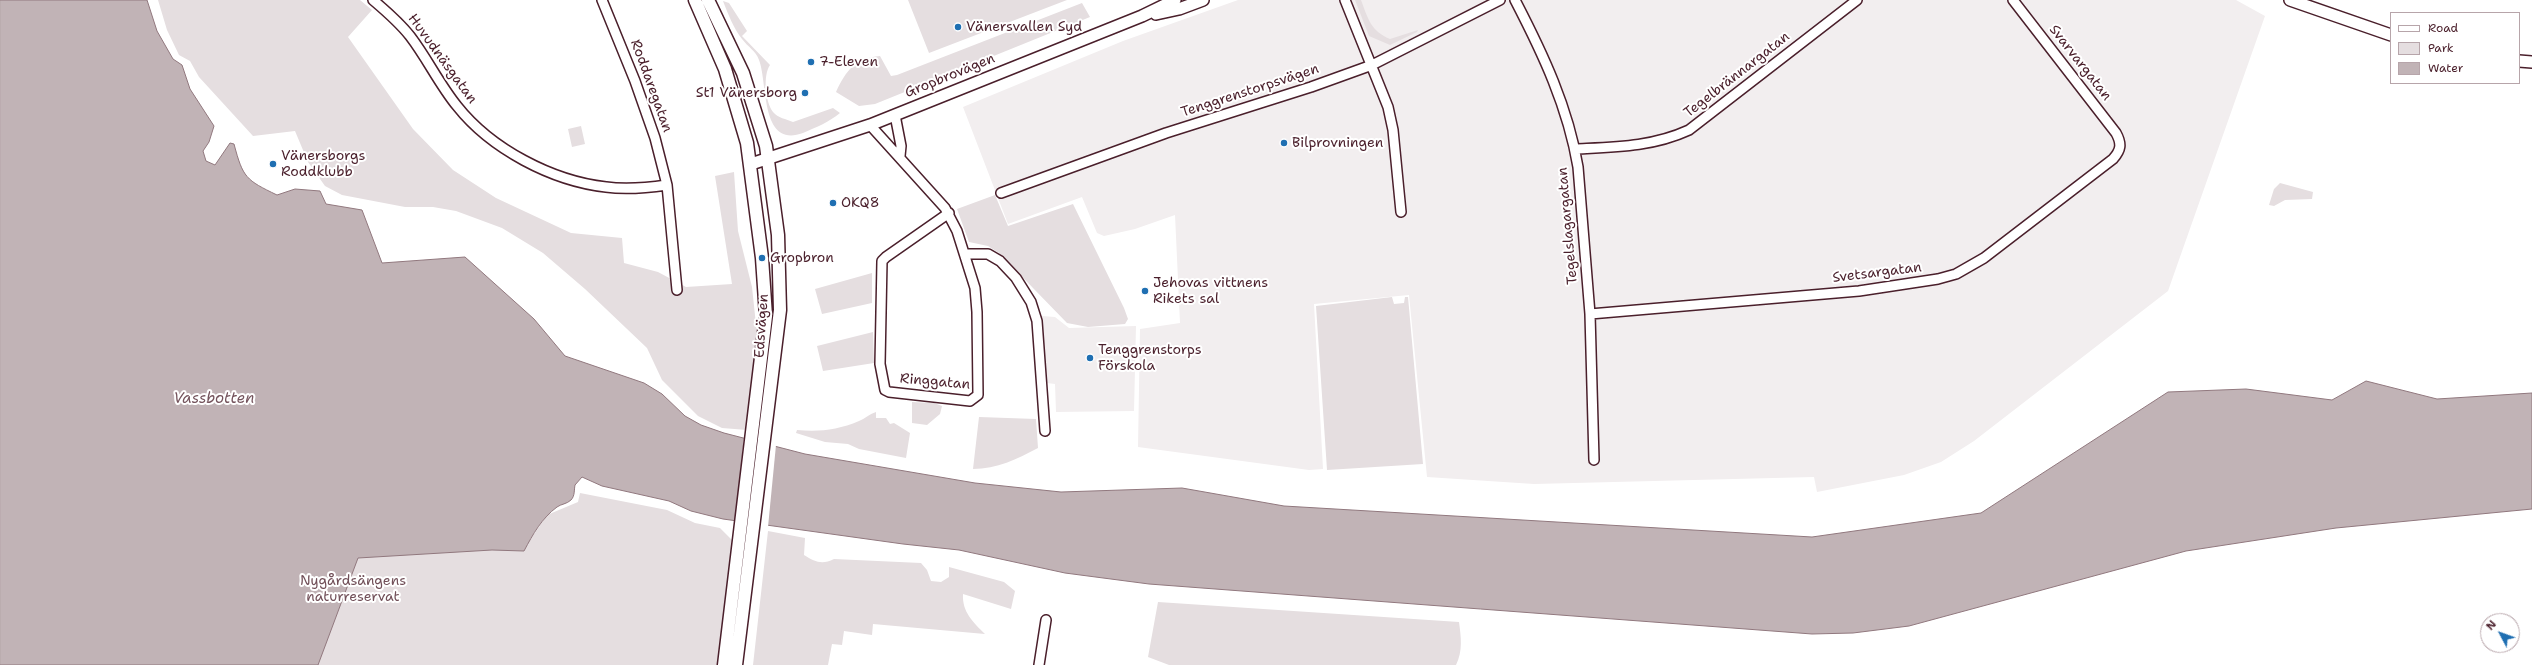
<!DOCTYPE html>
<html>
<head>
<meta charset="utf-8">
<style>
  body { margin:0 }
  #map { position:relative; width:2532px; height:665px; overflow:hidden; background:#fff; font-family:"Shantell Sans",sans-serif }
  canvas { display:block }
  .legend { position:absolute; left:2390px; top:12px; width:130px; height:72px; box-sizing:border-box; background:#fff; border:1px solid #b7a5aa; margin:0; padding:5px 7px; list-style:none; font-size:12px; color:#4a1f2b }
  .legend li { display:flex; align-items:center; gap:8px; height:20px }
  .legend b { width:20px; border:1px solid #b7a5aa }
  .north { position:absolute; left:2480px; top:613px; width:40px; height:40px; box-sizing:border-box; background:#fff; border:1px solid #b7a5aa; border-radius:50%; rotate:311deg; font-size:11px; font-weight:700; line-height:16px; text-align:center; color:#4a1f2b }
  .north::after { content:''; display:block; margin:auto; width:14px; height:18px; background:#1f6fb2; clip-path:polygon(50% 0,100% 100%,50% 72%,0 100%) }
</style>
</head>
<body>
<div id="map">
<canvas width="2532" height="665"></canvas>
<ul class="legend">
<li><b style="height:5px;background:#fff"></b>Road</li>
<li><b style="height:11px;background:#e5dee0"></b>Park</li>
<li><b style="height:11px;background:#c1b3b6"></b>Water</li>
</ul>
<div class="north">N</div>
</div>
<script>
const ctx = document.querySelector('canvas').getContext('2d');
ctx.lineJoin = 'round';
function fill(path, color) { ctx.fillStyle = color; ctx.fill(path, 'evenodd'); }
function trace(path, color, width, dash) { ctx.strokeStyle = color; ctx.lineWidth = width; ctx.lineCap = dash ? 'butt' : 'round'; ctx.setLineDash(dash || []); ctx.stroke(path); }
function label(font, color, halo, rows, align = 'center') {
  ctx.font = font + ' "Shantell Sans",sans-serif'; ctx.lineWidth = 4; ctx.setLineDash([]); ctx.textBaseline = 'middle'; ctx.strokeStyle = halo; ctx.fillStyle = color; for (const [text, x, y, turn = 0] of rows) {
    ctx.save(); ctx.translate(x, y); ctx.rotate((+turn || 0) * Math.PI / 180); ctx.textAlign = isNaN(turn) ? turn : align; if (halo) ctx.strokeText(text, 0, 0); ctx.fillText(text, 0, 0); ctx.restore();
  }
}
fill(new Path2D(`
  M1238 0H2236L2265 16 2168 291 1974 441 1941 462 1904 475 1817 492 1814 477 1534 484 1427 477 1409 295 1314 304 1323 469 1309 470 1138 447 1140 329 1180 323 1175 215 1135 229 1104 236 1097 233 1082 197 1008 224 963 107 1123 41Z
  M1042 316 1055 317 1069 328 1136 326 1134 411 1056 412 1055 384 1047 383Z`), '#f2eeef');
fill(new Path2D(`
  M158 0H360L372 10 348 37 413 129 453 170 496 198 571 233 622 238 624 263 658 272 686 287 732 284 715 176 734 172 738 231 752 287 757 334 747 430 722 428 698 416 662 380 647 348 585 289 543 253 502 228 456 211 433 207H405L342 195 325 186 308 162 295 131 253 136 199 77 190 61 179 55 167 30Z
  M908 0H1067L929 53Z
  M1355 0H1361C1368 19 1371 31 1390 39L1418 30 1417 32 1390 45 1369 36Z
  M723 1 729 3 747 31 742 36 770 65C763 75 765 101 773 112 778 118 786 119 793 122L833 108 840 113C829 122 817 127 803 133 760 149 768 83 759 60 756 51 748 47 742 39 734 29 728 14 723 1Z
  M1082 3 1090 17 875 104 859 106 836 92C846 70 856 58 880 56L891 76 897 75Z
  M581 126 585 144 572 147 568 129Z
  M2280 183 2313 192 2312 199 2285 200 2274 206 2269 205 2274 189Z
  M995 195 1008 226 1073 204 1124 308 1128 319 1125 324 1088 327 1067 323 999 253 988 246 969 242 957 209Z
  M872 273V303L822 314 815 289Z
  M1392 297 1394 304 1404 303 1405 297H1408L1423 464 1327 470 1316 306Z
  M873 332 874 363 823 371 817 346Z
  M912 402 934 403 942 406 940 414 927 425 912 423Z
  M876 412V418H886L890 424 894 423 910 433 906 458 859 449 848 444 825 442 796 433 797 430C819 432 838 430 859 421 865 419 869 414 876 412Z
  M979 417 1036 419 1038 448C1017 459 997 469 973 469Z
  M580 493 667 510 695 523 720 528 733 541 717 665H247L302 506 530 540 547 515 578 502Z
  M768 531 805 538 804 555C815 562 822 565 834 559L921 563 927 570 931 581 941 582 949 577V567L1004 582 1015 591 1011 609 963 594C962 612 973 622 985 634L873 624 872 635 844 631 842 645 832 644 828 665H753Z
  M1158 602 1459 622C1461 637 1463 651 1456 665H1169L1148 657Z`), '#e5dee0');
const water = new Path2D(`
  M0 0H147L157 31 173 59 182 65 190 89 214 126 209 142 203 151 206 161 215 165 230 143 234 144C243 178 246 180 277 195L295 189 320 191 326 204 362 210 382 263 465 257 534 319 565 356 644 383 662 394 685 416 701 425 724 433 805 454 975 483 1061 492 1182 488 1284 506 1812 537 1981 513 2168 392 2246 389 2332 400 2366 381 2437 399 2532 393V509L2336 528 2186 551 1909 626 1853 633 1812 634 1149 584 1065 573 959 550 903 544 723 519 691 511 669 501 602 486 582 477 575 485C574 490 575 496 571 500 567 504 561 504 557 507 542 518 533 534 524 551L492 550 358 558 318 665H0Z`);
fill(water, '#c1b3b6');
trace(water, '#91787e', 1);
fill(new Path2D(`
  M744 437 776 445 768 527 735 522Z`), '#fff');
const minor = new Path2D(`
  M373 0C386 11 399 22 410 36 427 58 439 84 457 106 491 149 552 181 606 187 627 190 646 188 667 185
  M602 0 635 81 655 138 667 185 677 290
  M1345 0 1388 107 1393 130 1401 212
  M1515 0C1543 54 1568 107 1578 167L1590 314 1594 460
  M895 115 901 146 900 156
  M870 125 945 208 957 231 975 288 977 312 978 395 970 401 889 392 885 390 880 364 882 261 886 257 949 213
  M1575 149C1615 147 1652 147 1689 130L1857 0
  M1001 193 1166 133 1311 87 1372 65 1500 0
  M966 254H988L1000 261 1016 278 1031 302 1037 321 1045 431
  M1590 314 1859 291 1938 279 1956 274 1984 258 2113 159C2121 150 2122 144 2116 133L2013 0
  M1039 665 1046 620`);
const tertiary = new Path2D(`
  M2290 0 2391 35
  M1156 14 1179 9 1203 0
  M2519 61 2532 62
  M751 164 870 125 1142 16 1175 0`);
const secondary = new Path2D(`
  M695 0 725 69 747 143 762 258 766 316 724 665
  M708 0 743 73 766 146 778 235 780 310 736 665`);
trace(minor, '#4a1f2b', 12);
trace(tertiary, '#4a1f2b', 14);
trace(secondary, '#4a1f2b', 15);
trace(minor, '#fff', 9);
trace(tertiary, '#fff', 11);
trace(secondary, '#fff', 12);
for (const [x, y, r, color] of [
  [958,27,4,"#1f6fb2"],
  [811,62,4,"#1f6fb2"],
  [805,93,4,"#1f6fb2"],
  [1284,143,4,"#1f6fb2"],
  [273,164,4,"#1f6fb2"],
  [833,203,4,"#1f6fb2"],
  [762,258,4,"#1f6fb2"],
  [1145,291,4,"#1f6fb2"],
  [1090,358,4,"#1f6fb2"]
]) { const dot = new Path2D(); dot.arc(x, y, r, 0, 2 * Math.PI); ctx.fillStyle = color; ctx.fill(dot); trace(dot, '#fff', 1.5); }
label('14px', '#4a1f2b', '#fff', [
  ["Vänersvallen Syd",966,27],
  ["7-Eleven",819,62],
  ["St1 Vänersborg",797,93,"right"],
  ["Bilprovningen",1292,143],
  ["Vänersborgs",281,156],
  ["Roddklubb",281,172],
  ["OKQ8",841,203],
  ["Gropbron",770,258],
  ["Jehovas vittnens",1153,283],
  ["Rikets sal",1153,299],
  ["Tenggrenstorps",1098,350],
  ["Förskola",1098,366]
], 'left');
label('14px', '#4a1f2b', '#fff', [
  ["Huvudnäsgatan",442,59,54],
  ["Svarvargatan",2080,63,52],
  ["Tegelbrännargatan",1737,75,-38],
  ["Gropbrovägen",950,76,-22],
  ["Roddaregatan",651,86,70],
  ["Tenggrenstorpsvägen",1250,91,-18],
  ["Tegelslagargatan",1568,226,-95],
  ["Svetsargatan",1877,273,-7],
  ["Edsvägen",762,326,-86],
  ["Ringgatan",935,382,5]
]);
label('14px', '#714f58', '#fff', [
  ["Nygårdsängens",353,581],
  ["naturreservat",353,597]
]);
label('italic 15px', '#74535c', '#fff', [
  ["Vassbotten",214,399]
]);
</script>
</body>
</html>
